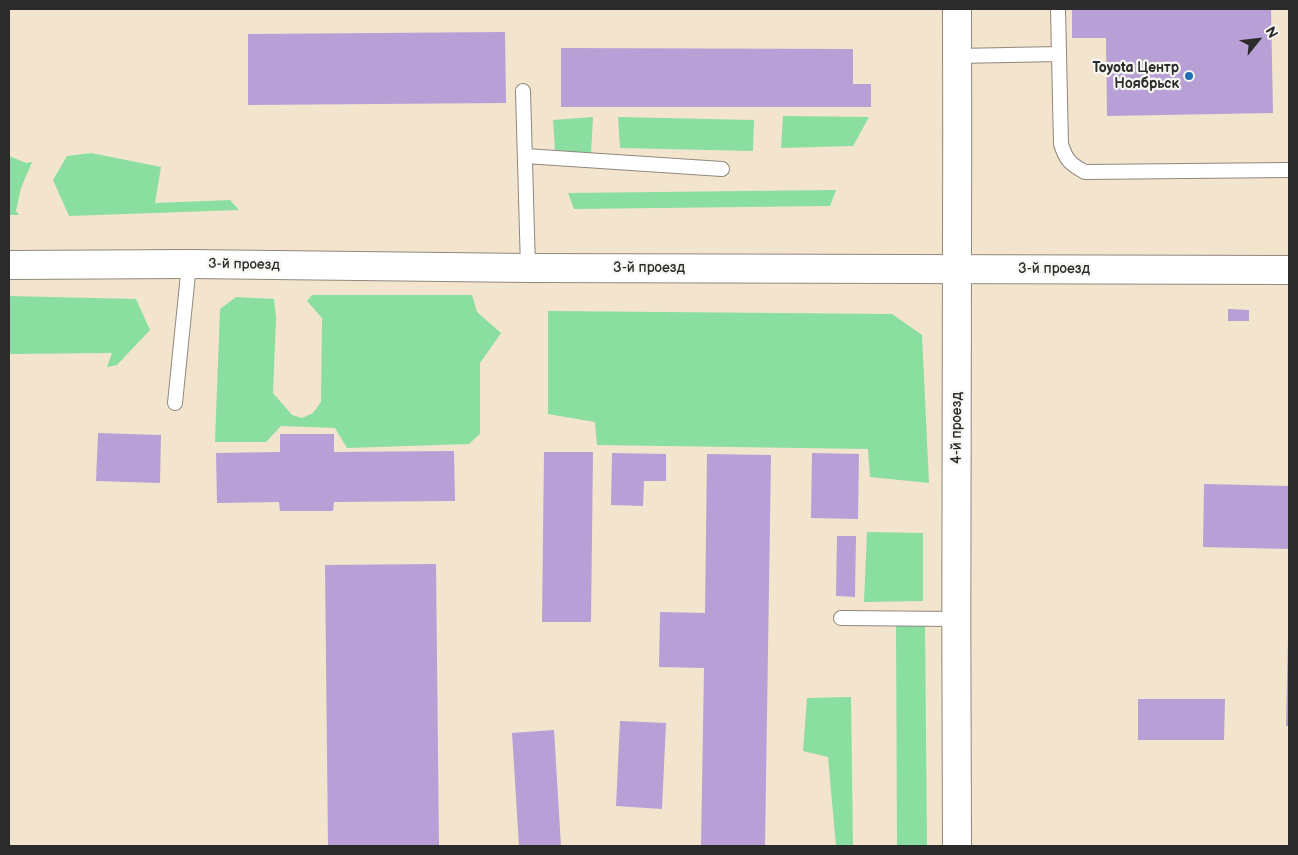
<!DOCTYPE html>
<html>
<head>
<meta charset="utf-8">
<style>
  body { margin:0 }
  #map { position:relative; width:1298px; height:855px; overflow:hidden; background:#f3e4ce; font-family:"Balsamiq Sans",sans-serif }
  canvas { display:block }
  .frame { position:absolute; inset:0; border:10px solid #2b2b2b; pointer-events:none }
  .north { position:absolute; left:1233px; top:15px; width:50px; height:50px; -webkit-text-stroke:4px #f6f6f2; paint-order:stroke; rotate:61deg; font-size:14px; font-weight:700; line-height:20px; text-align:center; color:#2b2b2b }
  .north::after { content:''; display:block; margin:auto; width:18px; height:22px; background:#2b2b2b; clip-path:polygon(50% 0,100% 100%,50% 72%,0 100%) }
</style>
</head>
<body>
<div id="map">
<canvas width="1298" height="855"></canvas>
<div class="frame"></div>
<div class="north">N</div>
</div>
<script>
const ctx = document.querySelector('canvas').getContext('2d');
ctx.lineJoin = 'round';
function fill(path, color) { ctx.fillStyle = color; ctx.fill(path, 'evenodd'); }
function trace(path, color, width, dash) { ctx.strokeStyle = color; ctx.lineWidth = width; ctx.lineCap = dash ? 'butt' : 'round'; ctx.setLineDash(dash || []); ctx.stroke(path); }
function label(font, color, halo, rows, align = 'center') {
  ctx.font = font + ' "Balsamiq Sans",sans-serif'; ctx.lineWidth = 4.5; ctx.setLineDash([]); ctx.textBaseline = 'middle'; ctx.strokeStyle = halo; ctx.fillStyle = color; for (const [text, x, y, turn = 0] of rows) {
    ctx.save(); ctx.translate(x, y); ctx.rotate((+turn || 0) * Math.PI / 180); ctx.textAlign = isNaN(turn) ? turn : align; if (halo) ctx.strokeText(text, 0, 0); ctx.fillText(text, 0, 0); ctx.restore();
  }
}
fill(new Path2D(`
  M783 116 869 117 853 146 781 148Z
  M593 117 591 154 555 150 553 120Z
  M618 117 754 120 753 151 620 148Z
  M91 153 161 167 155 203 230 200 239 210 69 216 53 180 67 156Z
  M9 156 26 163 32 162 21 188 16 211 19 215H9Z
  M836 190 830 206 574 209 568 193Z
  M312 295H472L477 312 501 333 480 363V434L469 444 347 448 335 428 281 426 266 442H215L220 309 236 297 274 299 276 318 273 393 292 415 302 418 313 413 321 402 322 318 307 301Z
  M9 296 136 299 150 330 117 365 107 367 112 353 9 354Z
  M548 311 892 314 922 335 929 483 870 477 868 449 597 445 595 422 548 414Z
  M867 532 923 533V601L864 602Z
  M925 623 927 846H897L896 624Z
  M851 697 853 846H836L828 757 803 751 807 698Z`), '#89dea0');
fill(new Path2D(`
  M1072 9H1271L1273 113 1107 116 1106 38H1072Z
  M505 32 506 103 248 105V34Z
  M561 48 853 49V84H871V107H561Z
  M1228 309 1249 310V321H1228Z
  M98 433 161 435 160 483 96 481Z
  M280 434H334V452L454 451 455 501 334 502 333 511H280L279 502 217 503 216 453 280 452Z
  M544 452H593L591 622H542Z
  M612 453 666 454V481H644L643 506 611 505Z
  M812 453 859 454 858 519 811 518Z
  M707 454 771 455 765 846H701L704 668 659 667 660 612 705 613Z
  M1204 484 1289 486V549L1203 547Z
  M837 536H856L855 597 836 596Z
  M436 564 439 846H328L325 565Z
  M1288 638H1289V726H1286Z
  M1138 699H1225L1224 740H1138Z
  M620 721 666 723 662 809 616 806Z
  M554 730 561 846H519L512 733Z`), '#b89fd5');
const service = new Path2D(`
  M1058 9 1061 144C1066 160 1070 164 1085 172L1289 170
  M957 56 1059 54
  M523 91 528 268
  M525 156 722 169
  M175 403 189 264
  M841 618 955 619`);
const minor = new Path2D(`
  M957 846C955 567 958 288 957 9`);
const tertiary = new Path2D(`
  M9 265 189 264 528 268 1289 270`);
trace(service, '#8f887c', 16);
trace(minor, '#8f887c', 30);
trace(tertiary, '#8f887c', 30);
trace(service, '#fff', 14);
trace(minor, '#fff', 28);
trace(tertiary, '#fff', 28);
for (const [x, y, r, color] of [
  [1189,76,5,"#1f6fb2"]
]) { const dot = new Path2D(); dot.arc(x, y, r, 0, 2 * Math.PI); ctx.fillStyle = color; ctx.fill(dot); trace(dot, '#f6f6f2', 2); }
label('bold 14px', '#2b2b2b', '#f6f6f2', [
  ["Toyota Центр",1179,68],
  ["Ноябрьск",1179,84]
], 'right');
label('14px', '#2b2b2b', '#f6f6f2', [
  ["3-й проезд",244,265,1],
  ["3-й проезд",649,268],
  ["3-й проезд",1054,269],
  ["4-й проезд",957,428,-90]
]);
</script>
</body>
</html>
